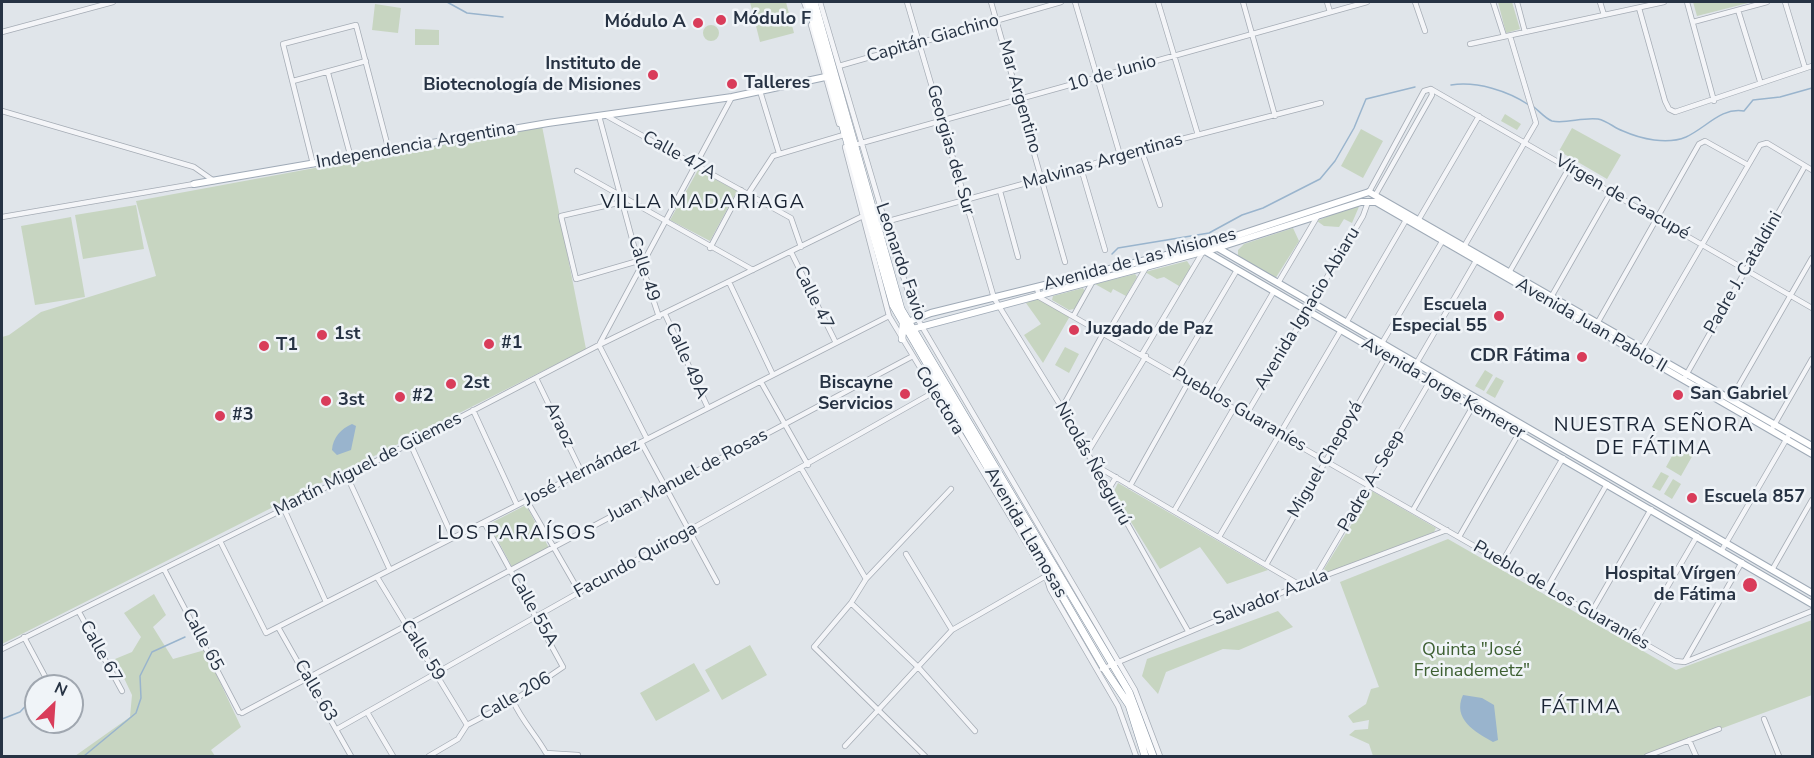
<!DOCTYPE html>
<html>
<head>
<meta charset="utf-8">
<style>
  body { margin:0 }
  #map { position:relative; width:1814px; height:758px; overflow:hidden; background:#e0e5ea; font-family:"Nunito Sans",sans-serif }
  canvas { display:block }
  .frame { position:absolute; inset:0; border:3px solid #273344; pointer-events:none }
  .north { position:absolute; left:24px; top:674px; width:60px; height:60px; box-sizing:border-box; background:#f0f4f8; border:2px solid #a0a7b0; border-radius:50%; rotate:25deg; font-size:16px; font-weight:700; line-height:24px; text-align:center; color:#273344 }
  .north::after { content:''; display:block; margin:auto; width:21px; height:27px; background:#d93c5a; clip-path:polygon(50% 0,100% 100%,50% 72%,0 100%) }
</style>
</head>
<body>
<div id="map">
<canvas width="1814" height="758"></canvas>
<div class="frame"></div>
<div class="north">N</div>
</div>
<script>
const ctx = document.querySelector('canvas').getContext('2d');
ctx.lineJoin = 'round';
function fill(path, color) { ctx.fillStyle = color; ctx.fill(path, 'evenodd'); }
function trace(path, color, width, dash) { ctx.strokeStyle = color; ctx.lineWidth = width; ctx.lineCap = dash ? 'butt' : 'round'; ctx.setLineDash(dash || []); ctx.stroke(path); }
function label(font, color, halo, rows, align = 'center') {
  ctx.font = font + ' "Nunito Sans",sans-serif'; ctx.lineWidth = 5; ctx.setLineDash([]); ctx.textBaseline = 'middle'; ctx.strokeStyle = halo; ctx.fillStyle = color; for (const [text, x, y, turn = 0] of rows) {
    ctx.save(); ctx.translate(x, y); ctx.rotate((+turn || 0) * Math.PI / 180); ctx.textAlign = isNaN(turn) ? turn : align; if (halo) ctx.strokeText(text, 0, 0); ctx.fillText(text, 0, 0); ctx.restore();
  }
}
fill(new Path2D(`
  M750 2H786L794 33 760 42Z
  M1498 2H1512L1520 29 1506 33Z
  M1693 2H1752L1697 16Z
  M375 4 401 8 398 33 372 30Z
  M703 33a8 8 0 1 1 16 0a8 8 0 1 1-16 0Z
  M415 29 439 30V45H415Z
  M1505 114 1521 124 1517 130 1501 121Z
  M542 126 586 349 2 644V337L9 335 41 312 156 276 136 201Z
  M1572 128 1621 155 1607 179 1559 151Z
  M1361 129 1383 141 1363 178 1341 166Z
  M698 170 737 191 710 241 670 220Z
  M1361 202 1352 223 1344 219 1339 227 1324 226 1317 221Z
  M136 205 144 249 83 259 75 215Z
  M71 217 85 297 35 305 21 226Z
  M1293 228 1299 241 1275 279 1238 260V250L1244 244Z
  M1187 261 1191 267 1179 286 1164 277 1157 279 1145 272Z
  M1135 274 1137 277 1126 296 1113 289 1111 293 1095 284Z
  M1083 288 1085 292 1074 309 1069 310 1052 300 1053 296Z
  M1039 298 1070 316 1043 363 1024 335 1041 324 1026 303Z
  M1065 347 1079 354 1069 373 1055 365Z
  M1485 370 1493 375 1484 391 1475 386Z
  M1496 377 1504 381 1495 398 1486 393Z
  M1678 445 1694 453 1681 476 1666 467Z
  M1661 472 1669 476 1660 491 1652 487Z
  M1673 479 1681 484 1672 499 1664 494Z
  M1118 483 1268 570 1227 584 1200 547 1160 569 1113 493Z
  M1372 491 1436 528 1434 532 1326 573 1324 569Z
  M526 505 549 548 512 567 489 524Z
  M1448 539 1676 670 1812 620V695L1647 756H1373L1369 744 1349 735 1355 730 1368 729 1369 720 1353 723 1348 716 1366 704 1371 689 1379 687 1340 582Z
  M154 594 166 615 153 627 173 659 205 650 241 727 211 750 215 756H75L130 717 132 695 115 659 132 652 141 637 124 613Z
  M1278 611 1293 627 1239 650 1223 649 1166 672 1158 694 1142 676 1147 659Z
  M750 645 767 675 722 700 705 670Z
  M694 663 710 691 656 721 640 693Z`), '#c7d5c1');
fill(new Path2D(`
  M352 424 356 426 351 450 337 455 332 450C333 437 341 429 352 424Z
  M1463 695 1482 698 1494 705 1498 740 1493 742C1475 732 1452 719 1463 695Z`), '#99b4cd');
trace(new Path2D(`
  M447 2 467 13 503 17
  M1451 85C1477 81 1508 91 1529 105
  M1534 107C1539 111 1546 119 1552 121 1566 124 1582 117 1598 119 1608 121 1614 128 1623 131 1641 139 1667 145 1686 137 1706 128 1721 107 1744 111L1753 100 1780 97 1812 88
  M1112 254 1118 248 1209 233 1242 215 1263 208 1320 179 1335 161 1354 128 1366 99 1415 87
  M2 719 20 712 36 695
  M84 756 136 713 141 698 140 676 152 652 185 637`), '#99b4cd', 1.5);
const minor = new Path2D(`
  M804 2 809 16
  M820 2 885 222 917 318 1135 690 1160 756
  M907 2 994 298 1062 408 1188 631
  M991 2 1065 262
  M1075 2 1120 155
  M1158 2 1198 135
  M1243 2 1275 116
  M1327 2 1330 12
  M1415 2 1425 31
  M1493 2 1504 36
  M1517 2 1525 32
  M1600 2 1604 15
  M1687 2 1714 101
  M1785 2 1805 68
  M1639 8 1665 101 1669 109 1675 112 1812 66
  M1738 10 1760 81
  M1693 22 1767 2
  M811 25 839 124
  M2 32 113 2
  M1470 44 1664 2
  M839 66 1061 2
  M328 73 351 158
  M293 81 366 61
  M1431 89 1812 308
  M760 91 779 153
  M2 111 194 167 214 181
  M605 115 791 218 801 247
  M599 116 638 261 641 263 659 317
  M858 144 1367 2
  M845 147 889 316 1046 576 1050 589 1118 706 1136 756
  M1141 149 1160 205
  M313 164 283 44 356 25 389 151
  M1081 168 1105 250
  M577 171 753 270
  M1000 191 1018 257
  M1369 192 1424 91 1431 89
  M748 194 773 156 847 134
  M1376 194 1432 95 1431 89
  M622 202 561 216 576 279 638 261
  M2 217 194 184
  M1419 219 1479 116
  M885 222 1081 168 1120 155 1321 103
  M1465 245 1536 123 1510 36
  M710 248 741 190
  M791 252 836 343
  M1510 271 1569 168
  M729 282 773 375
  M1278 283 1317 217
  M1037 288 1039 297 1675 661 1685 662 1812 611
  M1550 299 1611 192
  M665 314 708 408
  M1074 315 1093 281
  M1598 322 1699 144 1705 141 1748 165
  M1346 323 1406 220
  M1107 334 1147 266
  M600 343 732 97
  M1382 343 1443 240
  M599 345 647 439
  M1642 348 1760 145 1767 143 1812 170
  M1142 354 1204 250
  M1412 371 1477 259
  M1176 373 1237 270
  M1685 377 1805 166
  M536 378 582 473
  M761 382 808 465
  M1213 395 1274 291
  M1731 399 1812 258
  M1062 408 1104 332
  M473 410 517 505
  M1246 415 1363 216 1368 202
  M1773 427 1812 359
  M641 442 717 582
  M410 443 453 538
  M1086 455 1146 356
  M1093 464 1300 585
  M801 468 866 579
  M347 476 390 570
  M1130 486 1189 381
  M1107 492 1116 477
  M527 501 580 593
  M284 509 326 602
  M1413 510 1473 406
  M1174 511 1234 408
  M1219 537 1341 330
  M1459 537 1523 426
  M220 541 266 633 889 316
  M1722 550 1790 433
  M906 554 952 630
  M1502 562 1563 458
  M1266 565 1386 356
  M164 569 239 712
  M1772 570 1812 500
  M377 577 467 725
  M1313 581 1430 381
  M1547 588 1607 484
  M851 603 919 668 975 731
  M79 612 122 691
  M1591 613 1651 509
  M278 627 351 756
  M24 637 48 682
  M1637 639 1697 536
  M2 649 284 509 599 345 863 216
  M1685 661 1742 562
  M1102 669 1300 585 1447 530
  M513 701C522 721 536 735 546 753L578 755
  M367 712 393 756
  M242 713 911 357
  M1764 719 1779 756
  M467 725 513 701 563 667 484 522
  M337 729 934 392
  M1689 740 1696 756
  M845 746 952 630 1046 576
  M429 756 458 739 467 725
  M925 756 814 647 851 603 866 579 951 489
  M1647 756 1719 729`);
const major = new Path2D(`
  M194 184 548 123 732 97 830 76
  M1369 192 1812 446
  M1211 244 1812 593
  M1198 247 1812 604
  M905 323 931 313 1211 244 1369 192
  M909 330 1217 248 1361 202H1376L1812 454`);
const highway = new Path2D(`
  M808 2 893 305 1104 668 1129 705 1145 756
  M814 2 901 309 1129 692 1153 756
  M902 339 903 324`);
trace(minor, '#a5acb5', 6);
trace(major, '#9faab7', 8);
trace(highway, '#8693a2', 8);
trace(minor, '#f4f5f8', 4.5);
trace(major, '#fff', 6);
trace(highway, '#fff', 7);
for (const [x, y, r, color] of [
  [721,20,6,"#d93c5a"],
  [698,23,6,"#d93c5a"],
  [653,75,6,"#d93c5a"],
  [732,84,6,"#d93c5a"],
  [1499,316,6,"#d93c5a"],
  [1074,330,6,"#d93c5a"],
  [322,335,6,"#d93c5a"],
  [489,344,6,"#d93c5a"],
  [264,346,6,"#d93c5a"],
  [1582,357,6,"#d93c5a"],
  [451,384,6,"#d93c5a"],
  [905,394,6,"#d93c5a"],
  [1678,395,6,"#d93c5a"],
  [400,397,6,"#d93c5a"],
  [326,401,6,"#d93c5a"],
  [220,416,6,"#d93c5a"],
  [1692,498,6,"#d93c5a"],
  [1750,585,8,"#d93c5a"]
]) { const dot = new Path2D(); dot.arc(x, y, r, 0, 2 * Math.PI); ctx.fillStyle = color; ctx.fill(dot); trace(dot, '#f0f4f8', 2); }
label('bold 18px', '#273344', '#f0f4f8', [
  ["Módulo F",733,20],
  ["Módulo A",686,23,"right"],
  ["Instituto de",641,65,"right"],
  ["Biotecnología de Misiones",641,86,"right"],
  ["Talleres",744,84],
  ["Escuela",1487,306,"right"],
  ["Especial 55",1487,327,"right"],
  ["Juzgado de Paz",1086,330],
  ["1st",334,335],
  ["#1",501,344],
  ["T1",276,346],
  ["CDR Fátima",1570,357,"right"],
  ["2st",463,384],
  ["Biscayne",893,384,"right"],
  ["Servicios",893,405,"right"],
  ["San Gabriel",1690,395],
  ["#2",412,397],
  ["3st",338,401],
  ["#3",232,416],
  ["Escuela 857",1704,498],
  ["Hospital Vírgen",1736,575,"right"],
  ["de Fátima",1736,596,"right"]
], 'left');
label('18px', '#273344', '#f0f4f8', [
  ["Capitán Giachino",933,39,-16],
  ["10 de Junio",1112,74,-16],
  ["Mar Argentino",1019,97,74],
  ["Independencia Argentina",416,146,-10],
  ["Georgias del Sur",950,150,74],
  ["Calle 47A",679,156,29],
  ["Malvinas Argentinas",1103,162,-16],
  ["Vírgen de Caacupé",1622,198,30],
  ["Avenida de Las Misiones",1140,260,-15],
  ["Leonardo Favio",900,262,71],
  ["Calle 49",643,269,72],
  ["Padre J. Cataldini",1744,273,-60],
  ["Calle 47",813,298,64],
  ["Avenida Ignacio Abiaru",1308,309,-59],
  ["Avenida Juan Pablo II",1591,326,30],
  ["Calle 49A",686,361,66],
  ["Avenida Jorge Kemerer",1443,389,30],
  ["Colectora",939,401,58],
  ["Pueblos Guaraníes",1239,410,30],
  ["Araoz",559,425,64],
  ["Miguel Chepoyá",1326,460,-60],
  ["Nicolás Ñeeguirú",1092,464,61],
  ["Martín Miguel de Güemes",368,465,-27],
  ["José Hernández",582,473,-27],
  ["Juan Manuel de Rosas",688,476,-28],
  ["Padre A. Seep",1372,481,-60],
  ["Avenida Llamosas",1025,533,60],
  ["Facundo Quiroga",636,561,-29],
  ["Pueblo de Los Guaraníes",1561,596,30],
  ["Salvador Azula",1271,598,-22],
  ["Calle 55A",533,610,61],
  ["Calle 65",202,640,62],
  ["Calle 59",422,651,58],
  ["Calle 67",100,652,61],
  ["Calle 63",315,691,60],
  ["Calle 206",516,697,-30]
]);
label('18px', '#3e6033', '#f0f4f8', [
  ["Quinta \"José",1472,651],
  ["Freinademetz\"",1472,672]
]);
ctx.letterSpacing = '1.5px';
label('20px', '#1a2434', '#f0f4f8', [
  ["VILLA MADARIAGA",703,203],
  ["NUESTRA SEÑORA",1654,426],
  ["DE FÁTIMA",1654,449],
  ["LOS PARAÍSOS",517,534],
  ["FÁTIMA",1581,708]
]);
ctx.letterSpacing = '0px';
</script>
</body>
</html>
